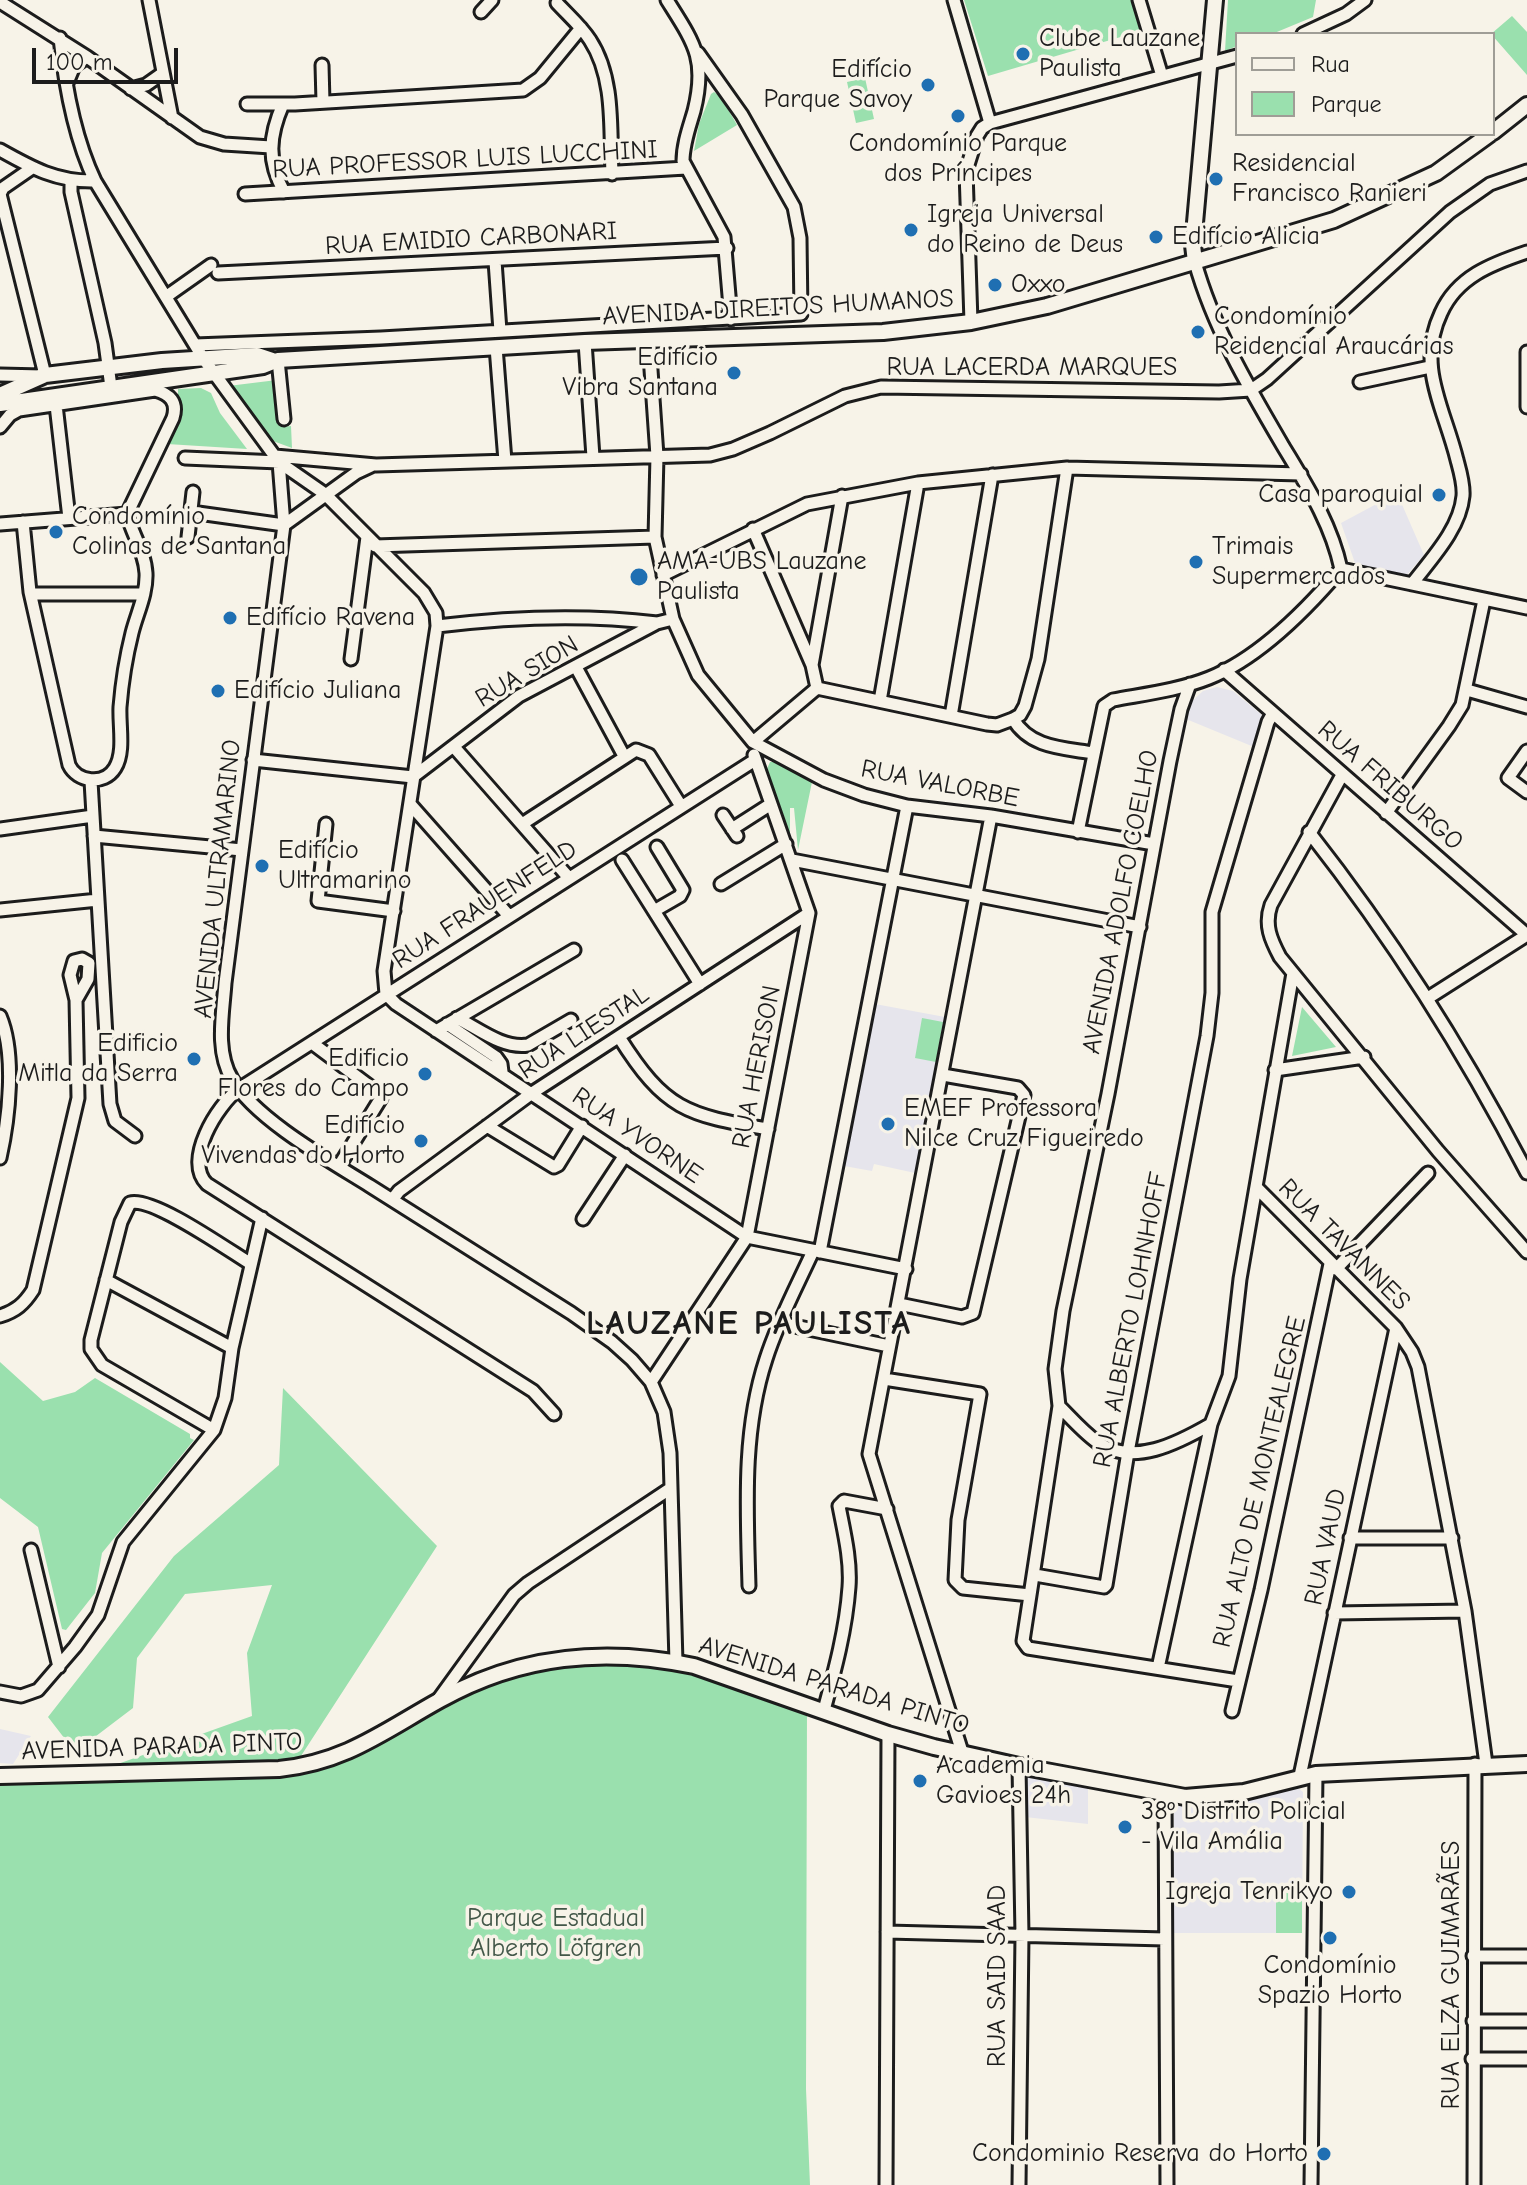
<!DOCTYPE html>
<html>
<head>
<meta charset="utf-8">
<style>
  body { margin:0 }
  #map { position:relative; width:1527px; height:2185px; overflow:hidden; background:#f7f3e8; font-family:"Comic Neue",sans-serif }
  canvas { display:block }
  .legend { position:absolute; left:1235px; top:32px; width:260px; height:104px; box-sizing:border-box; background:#f7f3e8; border:2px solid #9f9d96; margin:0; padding:10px 14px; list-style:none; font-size:24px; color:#1c1c1c }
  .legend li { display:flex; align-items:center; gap:16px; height:40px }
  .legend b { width:40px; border:2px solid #9f9d96 }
  .scale { position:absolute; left:32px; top:48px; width:146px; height:36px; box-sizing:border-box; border:4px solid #1c1c1c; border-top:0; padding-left:10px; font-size:24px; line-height:28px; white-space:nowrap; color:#1c1c1c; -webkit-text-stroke:6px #f7f3e8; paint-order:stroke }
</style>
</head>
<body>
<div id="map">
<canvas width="1527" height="2185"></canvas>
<ul class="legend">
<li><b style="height:10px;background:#f7f3e8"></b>Rua</li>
<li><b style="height:22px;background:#9ae0ae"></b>Parque</li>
</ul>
<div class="scale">100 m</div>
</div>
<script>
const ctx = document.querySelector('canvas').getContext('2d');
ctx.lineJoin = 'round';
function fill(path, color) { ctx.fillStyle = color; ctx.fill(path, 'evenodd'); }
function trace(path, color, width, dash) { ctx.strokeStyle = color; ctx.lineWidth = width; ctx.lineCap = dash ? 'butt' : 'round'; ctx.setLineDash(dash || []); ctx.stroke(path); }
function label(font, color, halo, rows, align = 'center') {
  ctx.font = font + ' "Comic Neue",sans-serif'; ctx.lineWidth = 7; ctx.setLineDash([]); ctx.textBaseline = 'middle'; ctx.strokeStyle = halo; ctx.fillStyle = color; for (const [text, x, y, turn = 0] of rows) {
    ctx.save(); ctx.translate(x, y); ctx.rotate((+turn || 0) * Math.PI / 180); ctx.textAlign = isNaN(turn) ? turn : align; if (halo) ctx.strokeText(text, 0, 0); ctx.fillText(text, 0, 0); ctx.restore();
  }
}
fill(new Path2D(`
  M1397 493 1424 555 1406 576 1355 563 1341 523Z
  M1217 687 1233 691 1262 715 1254 747 1186 719 1189 704 1203 691Z
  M875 1004 945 1017 915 1173 874 1164 872 1171 844 1166Z
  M0 1729 31 1736 13 1764 0 1763Z
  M1025 1774 1088 1786V1824L1025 1817Z
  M1298 1788 1303 1792 1302 1933H1173L1174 1804 1204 1805 1240 1802Z`), '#e6e5ec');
fill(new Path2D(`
  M964 0H1131L1141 31 988 76Z
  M1228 0H1316L1313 17 1272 34H1237V46L1225 51Z
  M1512 16 1527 32V75L1491 34Z
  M865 78 874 119 856 123 847 82Z
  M714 92 721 97 737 125 694 151 699 124 711 94Z
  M277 380 281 427 291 426 292 448 273 441 228 386Z
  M201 388 211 393 220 413 247 449 167 444 178 413V389Z
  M770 762H775L812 782 798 850 794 808H790V835L766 771Z
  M1302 1007 1336 1047 1292 1056Z
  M922 1018 943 1022 936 1062 915 1058Z
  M0 1362 43 1401 75 1392 95 1378 190 1434V1438L194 1440 102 1553 95 1593 66 1630 62 1629 38 1527 0 1498Z
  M283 1388 437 1546 299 1759 115 1765 252 1716 247 1653 272 1585 185 1594 137 1658 133 1708 75 1752 48 1717 174 1556 279 1465Z
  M602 1663 677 1667 807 1707 806 2089 810 2185H0V1777L62 1782 235 1776 301 1767 400 1716 497 1674 557 1664Z
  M1276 1890 1302 1892V1933H1276Z`), '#9ae0ae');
const minor = new Path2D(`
  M149 0 172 118
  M667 0C694 43 707 59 694 111 689 128 683 144 683 161L724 237 731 319
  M954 0 990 123
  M1139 0 1162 76
  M0 2 87 57 200 137 224 144 271 147
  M557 3C568 15 581 26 590 40 615 78 610 130 612 174
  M481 12 492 0
  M1303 34 1346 14 1365 0
  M60 38C65 86 74 137 95 181L203 358 279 462 284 525 225 983C223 1013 215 1051 232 1079 255 1119 330 1161 370 1186 437 1229 504 1271 571 1313L612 1342 632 1360 651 1382 664 1412 670 1453 676 1662
  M322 65 323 102
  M67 83 74 66 87 57
  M131 89 146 85 163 73
  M247 104H295L523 90 540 78 581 28
  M283 104C269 136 267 161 284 192
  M0 150C32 168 57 182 95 181
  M32 168 3 188 0 194 45 375
  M71 181V192L105 343 111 387
  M245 194 686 168
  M495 261 500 331
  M1195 262C1213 327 1249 388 1283 446 1307 486 1331 523 1341 569
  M218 273 727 248
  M167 296 211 265
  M971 322 966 171 977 136 982 128 990 123 1237 56
  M649 341 657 456 655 537 673 619 698 675 753 742 824 780 864 795 907 806 991 816 1154 844
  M585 342 593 457
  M195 345 381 338 801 314 800 238 794 207 742 115 698 53
  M496 347 505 461
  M1527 352V407
  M278 360 284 419
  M0 375 42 376
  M1360 382 1430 367
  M56 405 69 518
  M0 427 10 415 19 410 155 390C170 394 178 402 173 418L127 514
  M275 456 376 465 710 455 733 449 770 433 845 396 881 387 1219 392 1251 390 1267 379 1450 212 1490 184 1527 171
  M185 458 279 462 325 494 424 593 436 613 437 626 384 971 386 994 396 1004 747 1237 906 1269
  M191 512 284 525 356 473 371 466
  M23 522 30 592 69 765C77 782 104 786 115 768 125 752 119 726 120 707 122 682 126 657 132 633 137 613 147 594 146 573 145 552 132 534 127 514
  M0 524 127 514
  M753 529 812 665 817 688
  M188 537 193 492
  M375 546 655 537
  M1341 569 1527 608
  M663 575 807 504 918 483 1067 468 1301 474
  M1412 584C1431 559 1460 529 1463 496 1464 484 1460 471 1457 460 1444 407 1416 366 1441 313 1457 277 1491 264 1527 252
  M31 594H143
  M437 626C510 617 584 614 657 623
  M351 659 367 537
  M812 665 842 496
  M576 667 624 756
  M1224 670 1527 935
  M1190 684 1181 709 1170 761 1108 1094 1063 1311 1055 1369 1059 1406 1023 1641 1028 1648 1238 1681
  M1467 690 1527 707
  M880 701 918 483
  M951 716 992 475
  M1013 719C1030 748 1063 748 1093 753
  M753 742 817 688 987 724 997 725 1013 719 1020 715 1025 706 1038 659 1067 468
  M454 747 569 878
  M1527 751 1508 778 1527 792
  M253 760 413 777 519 696 657 623 673 619
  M1342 775 1271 905C1264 925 1271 940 1280 957L1438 1151 1527 1252
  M91 781 110 1104 115 1121 135 1136
  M410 804 509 916
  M1386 813 1449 726 1462 705 1484 600
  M723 815 737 836
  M326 824 318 901 394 911
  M522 824 636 750 649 755 681 806
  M0 829 93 816
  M732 829 771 804
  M1078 832 1104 706 1113 700C1145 694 1179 690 1209 678 1259 658 1307 609 1341 569
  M1309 832C1393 939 1465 1053 1527 1173
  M94 836 242 850
  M622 860 700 984
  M792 860 1140 927
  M721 884 786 844
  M0 910 98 900
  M654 911 680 896 683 890 657 847
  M1428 998 1527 935
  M0 1016C16 1054 9 1118 0 1158
  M457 1018C479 1029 503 1049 528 1045L571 1020
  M447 1024 496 1057 501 1064 502 1072
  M436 1031 574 950
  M619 1037C665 1110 686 1115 768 1129
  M312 1043 376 1091 381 1098 339 1166
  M1275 1070 1364 1057
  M487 1126 554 1167 558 1165 582 1126
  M1256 1187 1396 1328 1412 1352 1418 1367 1465 1611 1486 1764
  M392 1200 399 1191 532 1093 809 913
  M583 1219 625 1155
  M820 1252 907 806
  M1336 1269 1428 1173
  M106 1280 232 1348
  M899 1304 962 1317 973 1313 1024 1095 1018 1088 943 1075
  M0 1316C16 1311 24 1304 33 1290L78 1098 76 1000 70 975 74 961 82 959 89 963 88 979 76 1000
  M780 1323 889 1346
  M884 1379 980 1394 958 1520 955 1580 963 1588 1030 1595
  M651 1382 747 1237 809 913 754 755
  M1059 1406C1071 1418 1083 1432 1097 1442 1133 1467 1178 1443 1211 1424
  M554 1414 533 1391 207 1184C183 1161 217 1105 239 1089L755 760
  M214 1430 102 1365 91 1349V1340L121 1222 130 1203C152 1196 228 1250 251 1264
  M1350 1538H1452
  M31 1550 59 1667
  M1035 1575 1104 1587 1106 1585 1128 1452 1207 1036 1212 993V912L1268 722 1273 713
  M749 1586C747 1510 742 1432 766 1359 778 1321 797 1286 813 1251
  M1334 1613 1465 1611
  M1158 1668 1211 1424 1229 1376 1240 1279 1293 973
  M0 1692 21 1696 38 1690 75 1647 98 1615 123 1542 214 1430 225 1398 232 1348 262 1218
  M438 1700 514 1595 528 1583 671 1488
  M824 1710C835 1670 846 1629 849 1587 851 1560 844 1532 839 1506L844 1501 887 1509
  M1232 1711 1261 1590 1330 1264
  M962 1752 869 1454 991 816
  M1019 1766 1022 1935 1019 2185
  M1300 1776 1396 1328
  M1165 1794 1167 2185
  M887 1932 1165 1939
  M1473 1956H1527
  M1473 2021H1527
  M1472 2059H1527
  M886 2185 888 1734
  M1311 2185 1316 1774
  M1474 2185 1475 1764`);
const major = new Path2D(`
  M1493 132 1527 105
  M1195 262 1193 245 1215 0
  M0 395 45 375 162 361 257 355 272 360
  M0 404 263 366 278 360 585 342 883 332 971 322 1047 306 1334 220 1436 173 1490 134
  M0 1776 279 1769C346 1762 384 1731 440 1700 520 1655 604 1647 694 1666L888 1734 934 1747 1019 1766 1185 1797 1244 1792 1316 1774 1527 1764`);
trace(minor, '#1c1c1c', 17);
trace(major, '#1c1c1c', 20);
trace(minor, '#f7f3e8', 11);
trace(major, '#f7f3e8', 14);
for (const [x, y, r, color] of [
  [1023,54,8,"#1f6fb2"],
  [928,85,8,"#1f6fb2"],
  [958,116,8,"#1f6fb2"],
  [1216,179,8,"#1f6fb2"],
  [911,230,8,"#1f6fb2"],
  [1156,237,8,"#1f6fb2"],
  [995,285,8,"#1f6fb2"],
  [1198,332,8,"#1f6fb2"],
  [734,373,8,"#1f6fb2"],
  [1439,495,8,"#1f6fb2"],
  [56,532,8,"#1f6fb2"],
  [1196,562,8,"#1f6fb2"],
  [639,577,10,"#1f6fb2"],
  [230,618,8,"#1f6fb2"],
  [218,691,8,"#1f6fb2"],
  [262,866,8,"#1f6fb2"],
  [194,1059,8,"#1f6fb2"],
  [425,1074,8,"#1f6fb2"],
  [888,1124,8,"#1f6fb2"],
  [421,1141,8,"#1f6fb2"],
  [920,1781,8,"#1f6fb2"],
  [1125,1827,8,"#1f6fb2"],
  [1349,1892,8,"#1f6fb2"],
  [1330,1938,8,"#1f6fb2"],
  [1324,2154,8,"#1f6fb2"]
]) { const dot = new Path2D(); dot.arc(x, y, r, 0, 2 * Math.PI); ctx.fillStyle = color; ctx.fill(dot); trace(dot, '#f7f3e8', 3); }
label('26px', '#1c1c1c', '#f7f3e8', [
  ["Clube Lauzane",1039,39],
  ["Paulista",1039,69],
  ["Edifício",912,70,"right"],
  ["Parque Savoy",912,100,"right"],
  ["Condomínio Parque",958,144,"center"],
  ["dos Príncipes",958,174,"center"],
  ["Residencial",1232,164],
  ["Francisco Ranieri",1232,194],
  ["Igreja Universal",927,215],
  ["do Reino de Deus",927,245],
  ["Edifício Alicia",1172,237],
  ["Oxxo",1011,285],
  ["Condomínio",1214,317],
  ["Reidencial Araucárias",1214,347],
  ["Edifício",718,358,"right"],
  ["Vibra Santana",718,388,"right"],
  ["Casa paroquial",1423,495,"right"],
  ["Condomínio",72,517],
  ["Colinas de Santana",72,547],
  ["Trimais",1212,547],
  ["Supermercados",1212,577],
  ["AMA-UBS Lauzane",657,562],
  ["Paulista",657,592],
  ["Edifício Ravena",246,618],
  ["Edifício Juliana",234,691],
  ["Edifício",278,851],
  ["Ultramarino",278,881],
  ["Edificio",178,1044,"right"],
  ["Mitla da Serra",178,1074,"right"],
  ["Edificio",409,1059,"right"],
  ["Flores do Campo",409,1089,"right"],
  ["EMEF Professora",904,1109],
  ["Nilce Cruz Figueiredo",904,1139],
  ["Edifício",405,1126,"right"],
  ["Vivendas do Horto",405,1156,"right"],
  ["Academia",936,1766],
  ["Gavioes 24h",936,1796],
  ["38º Distrito Policial",1141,1812],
  ["- Vila Amália",1141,1842],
  ["Igreja Tenrikyo",1333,1892,"right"],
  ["Condomínio",1330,1966,"center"],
  ["Spazio Horto",1330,1996,"center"],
  ["Condominio Reserva do Horto",1308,2154,"right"]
], 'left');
label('26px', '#1c1c1c', '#f7f3e8', [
  ["RUA PROFESSOR LUIS LUCCHINI",465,160,-3],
  ["RUA EMIDIO CARBONARI",471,239,-3],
  ["AVENIDA DIREITOS HUMANOS",778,308,-3],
  ["RUA LACERDA MARQUES",1032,368],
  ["RUA SION",527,672,-31],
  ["RUA VALORBE",940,784,11],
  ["RUA FRIBURGO",1390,786,41],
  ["AVENIDA ULTRAMARINO",218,879,-84],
  ["AVENIDA ADOLFO COELHO",1121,902,-79],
  ["RUA FRAUENFELD",485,905,-33],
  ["RUA LIESTAL",584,1033,-33],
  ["RUA HERISON",757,1067,-79],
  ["RUA YVORNE",637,1136,34],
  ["RUA TAVANNES",1344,1245,45],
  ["RUA ALBERTO LOHNHOFF",1131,1320,-79],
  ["RUA ALTO DE MONTEALEGRE",1260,1482,-77],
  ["RUA VAUD",1326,1547,-78],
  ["AVENIDA PARADA PINTO",834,1686,17],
  ["AVENIDA PARADA PINTO",162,1747,-2],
  ["RUA ELZA GUIMARÃES",1452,1975,-90],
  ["RUA SAID SAAD",998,1976,-90]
]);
label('26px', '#425748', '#f7f3e8', [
  ["Parque Estadual",556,1919],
  ["Alberto Löfgren",556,1949]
]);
ctx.letterSpacing = '2px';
label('bold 34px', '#1c1c1c', '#f7f3e8', [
  ["LAUZANE PAULISTA",749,1324]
]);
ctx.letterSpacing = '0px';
</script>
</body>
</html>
